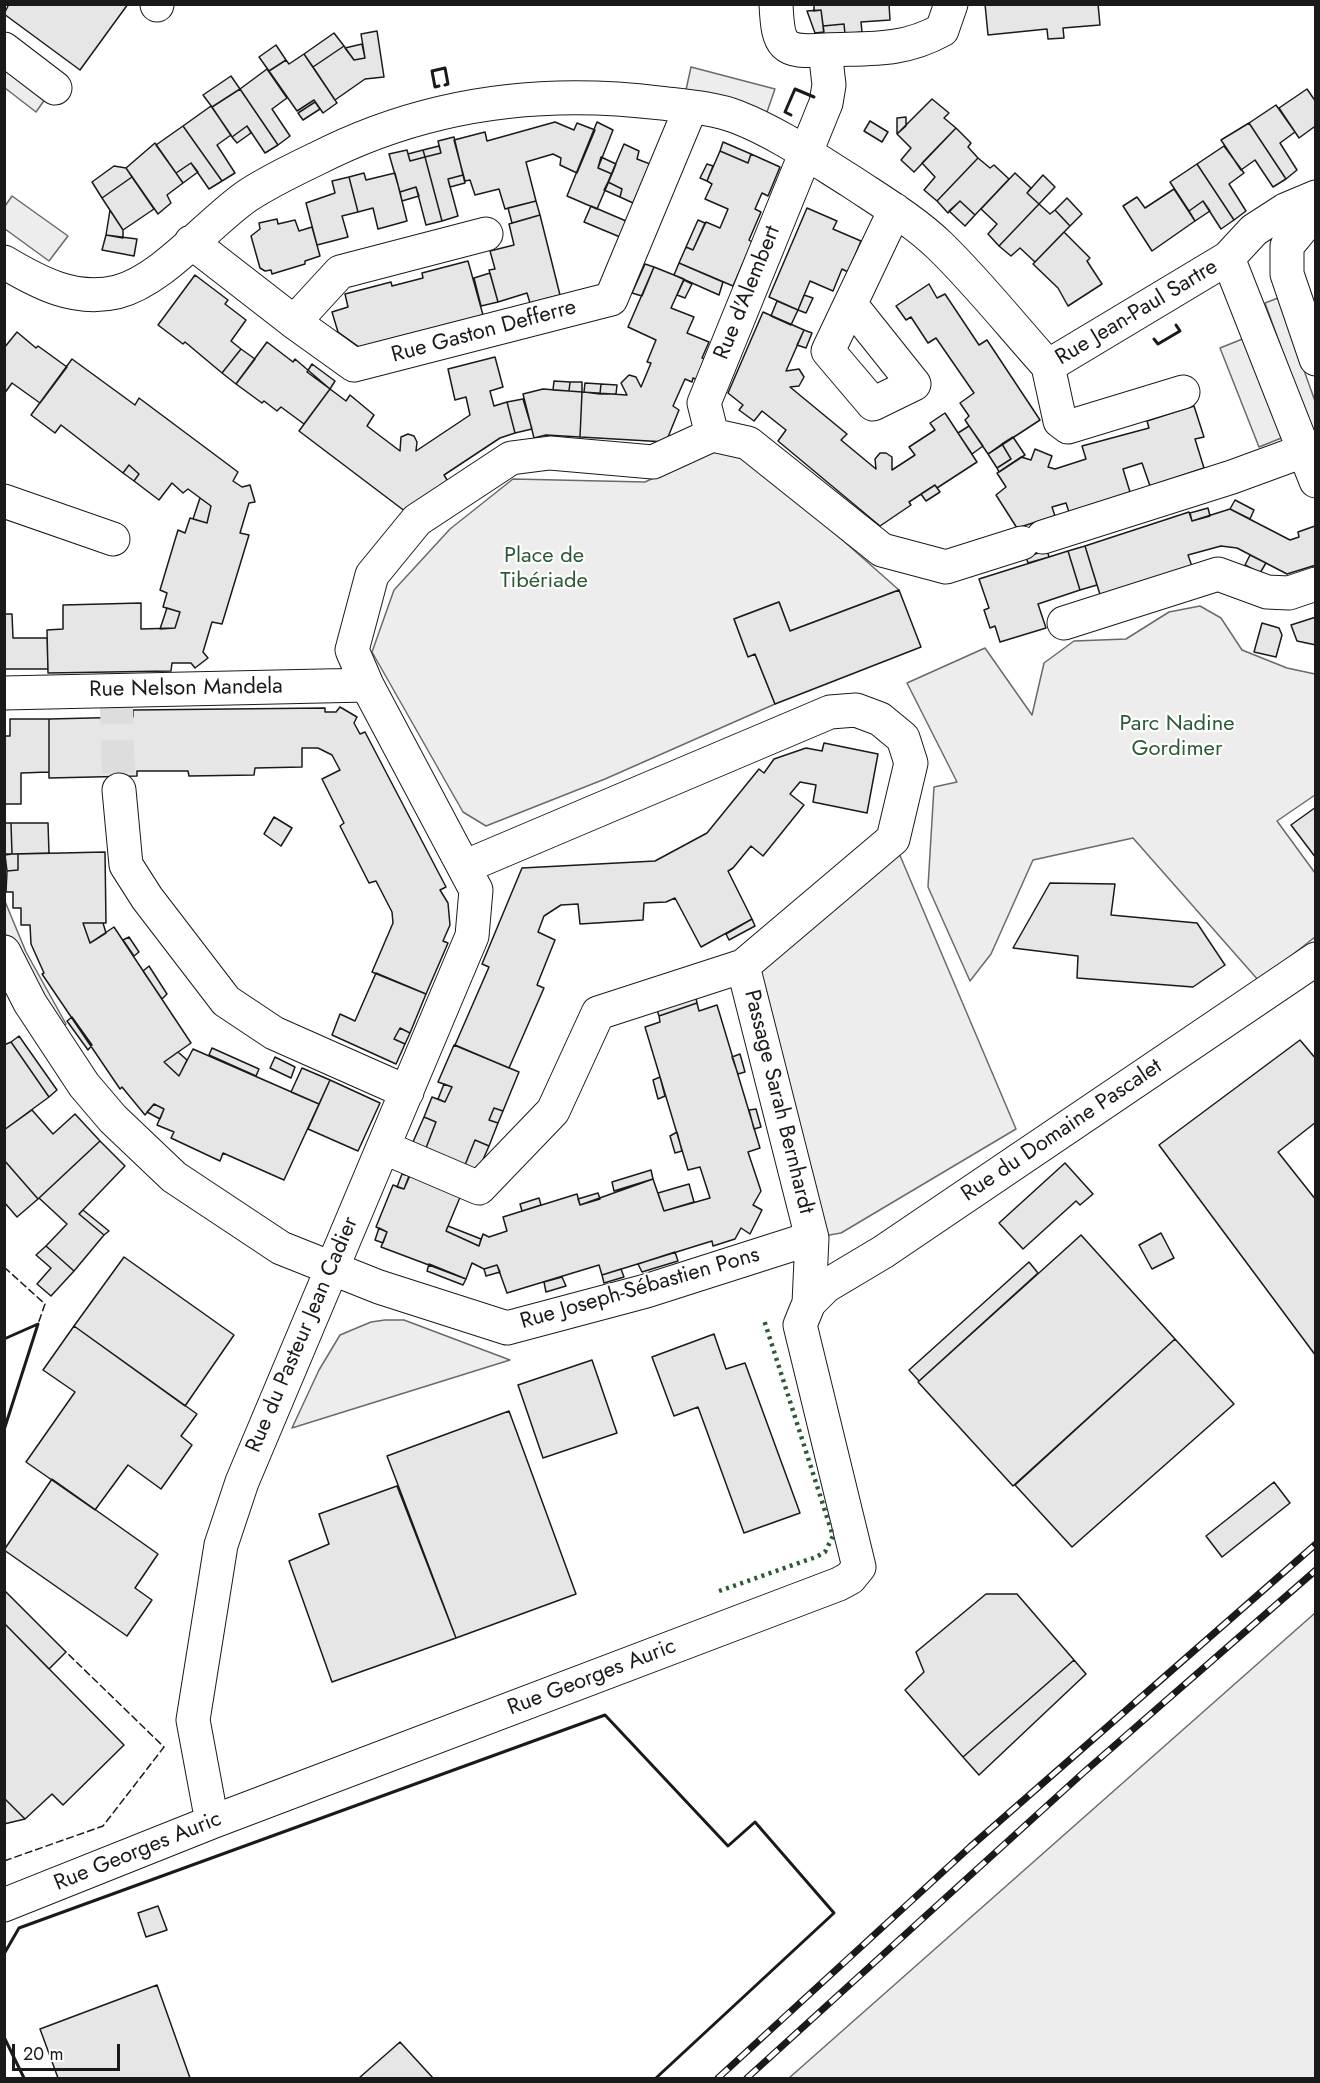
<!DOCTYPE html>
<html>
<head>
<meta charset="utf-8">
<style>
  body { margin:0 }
  #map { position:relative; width:1320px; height:2083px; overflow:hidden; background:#fff; font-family:Jost,sans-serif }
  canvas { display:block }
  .frame { position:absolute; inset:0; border:6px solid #1a1a1a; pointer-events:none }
  .scale { position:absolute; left:12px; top:2044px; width:108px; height:27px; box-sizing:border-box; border:3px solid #1a1a1a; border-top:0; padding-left:8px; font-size:18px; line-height:21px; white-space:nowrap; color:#1a1a1a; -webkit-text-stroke:4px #fff; paint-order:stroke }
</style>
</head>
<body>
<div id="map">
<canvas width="1320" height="2083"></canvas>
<div class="frame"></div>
<div class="scale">20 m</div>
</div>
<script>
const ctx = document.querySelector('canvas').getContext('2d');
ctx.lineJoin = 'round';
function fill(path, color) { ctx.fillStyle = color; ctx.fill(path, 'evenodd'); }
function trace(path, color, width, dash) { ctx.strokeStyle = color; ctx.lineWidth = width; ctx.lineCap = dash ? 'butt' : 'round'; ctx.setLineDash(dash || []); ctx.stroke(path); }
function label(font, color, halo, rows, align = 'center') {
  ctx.font = font + ' Jost,sans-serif'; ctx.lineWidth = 4.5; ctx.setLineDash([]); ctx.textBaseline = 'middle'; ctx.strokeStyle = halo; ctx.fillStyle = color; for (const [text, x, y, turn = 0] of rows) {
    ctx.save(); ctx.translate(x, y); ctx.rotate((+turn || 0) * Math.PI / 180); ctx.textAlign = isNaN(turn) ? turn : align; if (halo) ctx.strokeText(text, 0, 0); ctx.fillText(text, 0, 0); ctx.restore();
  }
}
const built = new Path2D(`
  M4 63 48 95 36 112 5 88Z
  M691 67 775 89 767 112 686 90Z
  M12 196 68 236 49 261 5 229V206Z
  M1278 298 1315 401V441L1265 303Z
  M1245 338 1284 437 1259 447 1220 348Z
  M711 451 752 460 899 590 790 631 779 602 734 619 748 656 755 654 775 704 605 779 486 826 463 812 372 652 394 590 450 529 513 479 645 482Z
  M1200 606 1221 618 1242 650 1287 668 1315 674V795L1277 821 1315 873V937L1259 981 1133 838 1033 860 991 954 970 981 928 887 934 787 957 782 907 683 985 648 1032 715 1044 663 1074 641 1126 639 1169 612Z
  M893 839 1016 1129 841 1233 812 1238 743 966Z
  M4 899 26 952 66 1024 56 1031 5 933Z
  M385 1320H404L510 1360 292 1428 319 1370 340 1335 371 1322Z
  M1315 1613V2078H789Z`);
fill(built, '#ededed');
trace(built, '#6a6a6a', 1.5);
const building = new Path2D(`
  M9 4H128L80 70 4 14Z
  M814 4H889L890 20 861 22 862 32 845 34 844 24 823 26 821 10 814 11Z
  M985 4H1098L1100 25 1063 28 1064 38 1048 39 1047 29 988 35Z
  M821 10 824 32 815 33 807 11Z
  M844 24 845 34 824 36 823 26Z
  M377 31 384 77 365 79 335 100 313 67 344 46 354 60 365 58 361 34Z
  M334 33 344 46 313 67 304 54Z
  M362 44 365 58 354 60 345 48Z
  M276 45 286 60 269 71 259 57Z
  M304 54 337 103 323 113 314 100 297 111 269 71 286 60 289 64Z
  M267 69 287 98 272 109 290 136 278 145 240 89Z
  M231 76 240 89 212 107 203 95Z
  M240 89 278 145 265 153 247 126 232 137 212 107Z
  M1307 89 1316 102V130L1314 127 1299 138 1279 108Z
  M932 99 949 113 944 118 956 128 914 172 901 160 911 148 897 134Z
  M315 102 320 109 303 120 298 113Z
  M1276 105 1295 132 1280 143 1297 170 1286 179 1249 123Z
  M211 106 231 135 217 145 235 173 222 181 183 126Z
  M906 117V126L897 134V118Z
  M870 121 888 132 882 142 864 131Z
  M555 122 574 130 577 123 595 130 577 173 560 165 561 158 553 154 526 162 536 201 505 209 499 189 475 195 470 180 465 181 454 140 485 132 487 141Z
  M597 122 613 130 598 168 612 174 597 209 567 196Z
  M1249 123 1286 179 1273 187 1255 160 1241 170 1221 140Z
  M183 126 222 181 209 189 191 163 176 173 156 145Z
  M247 126 251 133 237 143 232 137Z
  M956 128 971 143 968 147 978 158 937 201 924 190 935 177 922 163Z
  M454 137 463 175 448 179 458 216 442 221 425 157 441 153 438 141Z
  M723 142 751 154 748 163 720 151Z
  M155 143 183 183 167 195 171 203 158 214 126 168Z
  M624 144 639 151 637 159 650 164 633 203 620 197 622 189 608 182Z
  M439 146 441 153 425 157 423 150Z
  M1224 146 1244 173 1229 184 1246 211 1234 220 1197 164Z
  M407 150 410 161 425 157 442 221 426 225 416 187 400 192 389 154Z
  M423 150 425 157 410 161 408 154Z
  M720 151 748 163 751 154 780 167 768 196 762 193 755 209 761 212 749 240 752 242 733 286 679 263 686 247 693 250 706 222 720 228 728 209 705 199 712 184 707 181Z
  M601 157 616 164 612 174 598 168Z
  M978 158 990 168 994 165 1009 179 975 215 960 201 948 213 937 201Z
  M191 163 198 172 183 183 176 173Z
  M707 164 713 166 707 181 700 178Z
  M1197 164 1234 220 1221 229 1203 201 1189 211 1170 182Z
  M114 166 126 168 132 177 102 198 92 182Z
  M364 173 366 180 395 173 407 221 378 229 373 208 358 212 349 177Z
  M1015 173 1031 188 1027 193 1039 204 999 246 988 234 997 224 981 209Z
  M463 175 465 183 450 187 448 179Z
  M1043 175 1055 187 1039 204 1027 193Z
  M132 177 154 209 123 230 102 198Z
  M349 177 358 212 342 216 348 237 317 245 306 203 335 193 332 181Z
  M608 182 622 189 620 197 604 190Z
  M416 187 419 196 402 201 400 192Z
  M1174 189 1195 221 1152 251 1123 206 1137 197 1145 208Z
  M1067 198 1082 214 1070 226 1055 210Z
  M536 201 540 215 512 223 508 208Z
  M960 201 975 215 965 226 949 211Z
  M1203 201 1210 211 1195 221 1189 211Z
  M1039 204 1050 214 1055 210 1070 226 1035 262 1020 248 1011 256 999 246Z
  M591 206 626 221 620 237 584 222Z
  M807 208 837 221 833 229 861 241 848 272 842 269 833 291 810 281 798 310 769 297Z
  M110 210 123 230V238L106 235Z
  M540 215 560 295 530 303 527 293 498 302 489 270 495 269 490 251 514 245 509 224Z
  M277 219 278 224 295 220 299 231 312 227 320 256 305 261V264L272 274 271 270 265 271 260 268 251 236 260 229 259 223Z
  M698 220 705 223 693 250 686 247Z
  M1064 232 1090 258 1087 261 1102 284 1068 306 1058 288 1033 264Z
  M106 235 137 239 134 256 102 250Z
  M468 261 483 315 359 347 338 332 332 312 348 307 345 294 391 282 392 286 423 278 422 273Z
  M679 263 723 282 719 295 674 275Z
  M645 264 654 267 642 296 632 293Z
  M654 267 684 279 671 308 694 317 687 333 709 342 702 358 706 359 698 380 693 378 692 382 685 379 673 406 679 410 666 442 580 437 582 392 627 395 621 383 629 375 636 377 641 387 651 363 647 362 656 340 628 327Z
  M490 273 498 302 481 306 474 278Z
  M195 275 228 300 225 304 246 320 231 341 241 349 222 373 185 342 183 344 158 325Z
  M684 280 692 284 685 298 677 295Z
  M929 284 937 298 945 294 979 345 987 340 1040 420 988 454 965 420 969 416 960 403 974 393 936 338 928 343 911 317 906 320 896 306Z
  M804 295 813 298 806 313 798 310Z
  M777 301 798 310 791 325 771 316Z
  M763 312 804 330 786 371 799 369 804 377 799 386 790 387 847 434 841 440 876 469 875 459 880 453H886L892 457V470L915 455 909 447 935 430 930 423 945 413 977 462 937 488 935 485 909 502 911 505 880 526 778 441 786 430 762 411 754 421 739 410 743 405 728 393Z
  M804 330 812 333 806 348 797 345Z
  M17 332 36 348 38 346 67 367 40 403 12 383 4 394V348Z
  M267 342 293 362 295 359 330 389 304 424 281 407 277 411 264 401 262 403 236 384Z
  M241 349 255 359 236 384 222 373Z
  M495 357 503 387 490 391 494 406 507 402 515 433 500 438 444 475 449 483 406 512 299 431 330 389 346 401 350 395 374 415 367 426 400 451 401 437 408 434 414 436 417 442 416 451 470 415 466 397 455 400 448 369Z
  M72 359 135 405 139 398 238 472 233 481 242 487 250 485 255 502 249 503 240 533 249 535 222 624 212 622 203 652 208 658 195 668 191 663H172L171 671 48 673 47 630 63 629V605L141 603V629L175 628 180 612 163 607 167 593 160 590 178 530 185 533 190 518 207 523 211 506 188 489 183 493 172 483 159 500 134 481 139 474 129 465 123 473 61 425 55 433 31 415Z
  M312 364 335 381 330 389 307 372Z
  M554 381 570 382 569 391 553 390Z
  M570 382H582V392L569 391Z
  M585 383 601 384 600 394 584 392Z
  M601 384 617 385 616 394H600Z
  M543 389 582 392 580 437 546 435 534 438 523 394Z
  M523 399 532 429 515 433 507 402Z
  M1194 406 1204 437 1195 439 1204 468 1150 486 1142 463 1123 469 1130 492 1069 512 1066 503 1052 507 1055 516 1017 528 996 495 1006 487 997 473 1021 457 1031 460 1035 449 1052 456 1048 467 1055 469 1086 459 1082 446 1149 428 1147 421Z
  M969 426 983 446 972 454 958 433Z
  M1013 437 1025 455 999 472 997 468 1011 459 1002 444Z
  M1002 444 1011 459 997 468 988 454Z
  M129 465 139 474 134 481 123 473Z
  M935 485 940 492 926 501 921 494Z
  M200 498 211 506 207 523 193 519Z
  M1235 500 1254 510 1250 519 1230 509Z
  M1208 508 1210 516 1192 521 1190 513Z
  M1230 509 1290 540 1299 537 1298 532 1315 526 1316 565 1287 574 1237 548 1221 546 1188 555 1194 572 1102 601 1085 546 1189 512 1192 521Z
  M1085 546 1097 585 1080 590 1068 551Z
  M1047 550 1049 557 1028 563 1026 557Z
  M1068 551 1080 590 1038 604 1046 628 1000 642 995 626 990 628 984 610 989 608 979 579Z
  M1250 555 1266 563 1260 573 1245 565Z
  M899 590 921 647 775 704 755 654 748 657 734 619 779 602 790 631Z
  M167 608 180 612 175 628 160 629Z
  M4 614H12L13 638H47L48 669H4Z
  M1316 617V645L1297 641 1291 625Z
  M1262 623 1279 628 1282 635 1276 657 1254 652Z
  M340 707 357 717 354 723 360 734 365 732 446 887 440 890 448 903 450 925 443 941 448 943 426 994 372 972 393 923 392 912 376 881 369 883 340 826 344 823 322 779 340 770 332 755 318 748H302V767L255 768 254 775 189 776 188 771H137V776L49 778V719L133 717V710L325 708V712H336Z
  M10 719H49V772L21 773V804H4V736H10Z
  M824 743 878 754 867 813 813 802 816 785 800 782 790 794 804 805 763 856 751 846 733 868 728 871 752 919 701 947 675 898 666 902 644 903 643 920 580 924 578 904 561 905 544 916 538 932 555 940 537 985 544 988 509 1068 455 1045 489 967 482 964 522 868 655 861 707 833 759 769 764 773 774 759 806 748 822 751Z
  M1316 807V858L1291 825Z
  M274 817 292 828 281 846 264 834Z
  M4 823H11L12 854H4Z
  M11 823H48L49 853 12 854Z
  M105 852 106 923H83L90 943 114 927 191 1043 164 1062 179 1076 193 1049 319 1104 284 1180 223 1153 220 1161 171 1138 174 1132 157 1125 164 1109 154 1104 145 1115 122 1087 120 1089 42 974 44 973 31 944 30 925H21V908H13V892H6L7 871 18 870V854Z
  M12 854H18V870L7 871 5 855Z
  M1050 883 1115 884 1111 915 1197 923 1225 965 1193 987 1077 978 1078 956 1013 948Z
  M752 919 755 926 729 940 726 934Z
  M83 923H103L106 933 90 943Z
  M129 937 139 952 134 956 123 940Z
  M149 966 167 994 162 999 143 971Z
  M376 973 426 994 410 1033 400 1028 394 1039 405 1044 396 1064 332 1035 340 1014 355 1021Z
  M696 998 697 1003 659 1016 657 1010Z
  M697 1003 699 1011 717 1005 760 1148 748 1152 761 1191 753 1205 762 1210 750 1234 741 1228 735 1239 713 1246 712 1241 602 1275 599 1265 507 1293 497 1265 484 1269 472 1263 466 1279 381 1247 387 1232 376 1227 393 1185 404 1189 411 1173 461 1195 446 1231 479 1246 483 1234 489 1237 507 1231 503 1217 577 1194 580 1205 653 1179 664 1211 710 1198 700 1167 688 1170 645 1027 660 1022 659 1016Z
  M72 1017 92 1045 88 1050 67 1021Z
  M400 1028 410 1033 405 1044 394 1039Z
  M19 1036 57 1090 49 1097 11 1042Z
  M1300 1040 1316 1059V1122L1278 1152 1316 1200V1356L1159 1145Z
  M11 1042 49 1097 4 1130V1045Z
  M454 1045 519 1072 503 1111 494 1108 489 1120 498 1123 489 1146 475 1140 465 1165 426 1148 436 1122 424 1117 432 1097 445 1102 452 1087 438 1082Z
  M212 1048 259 1069 256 1076 209 1055Z
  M178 1052 187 1060 179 1076 164 1062Z
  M740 1054 745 1072 738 1074 732 1057Z
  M275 1057 295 1067 291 1078 270 1068Z
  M302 1068 330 1080 319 1104 291 1092Z
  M660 1077 665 1096 658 1099 653 1080Z
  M330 1080 380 1103 358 1151 308 1129Z
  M444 1084 452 1087 445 1102 438 1099Z
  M154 1104 164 1109 160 1119 147 1112Z
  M494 1108 503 1111 498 1123 489 1120Z
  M756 1109 761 1127 754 1129 749 1110Z
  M32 1110 53 1134 75 1114 100 1141 38 1199 4 1160V1130Z
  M424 1117 436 1122 426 1148 413 1142Z
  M677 1132 682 1151 675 1153 670 1136Z
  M475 1140 489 1146 478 1171 465 1165Z
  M100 1141 125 1166 79 1214 104 1235 74 1271 46 1246 67 1224 39 1198Z
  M4 1160 38 1199 17 1217 4 1202Z
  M1065 1163 1093 1194 1080 1205 1076 1201 1023 1249 999 1223Z
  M651 1170 653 1179 614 1191 612 1182Z
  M402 1174 409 1176 404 1189 397 1187Z
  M689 1184 694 1202 664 1211 658 1193Z
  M598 1193 600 1199 580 1205 578 1199Z
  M539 1198 541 1205 522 1211 520 1204Z
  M83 1210 109 1231 104 1235 79 1214Z
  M448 1226 481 1239 479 1246 446 1231Z
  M379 1228 387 1232 383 1243 375 1240Z
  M1161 1233 1174 1258 1152 1269 1139 1245Z
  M1081 1235 1175 1339 1013 1486 918 1382Z
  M46 1246 74 1271 51 1296 37 1284 51 1268 36 1255Z
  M675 1252 678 1261 642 1272 638 1264Z
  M124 1257 234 1335 185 1406 74 1326Z
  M1029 1262 1038 1273 919 1381 909 1370Z
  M429 1264 466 1279 463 1285 427 1271Z
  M497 1265 500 1272 486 1276 484 1269Z
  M621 1269 624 1277 604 1283 602 1275Z
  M562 1277 566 1286 546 1292 544 1282Z
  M74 1326 197 1414 181 1436 192 1445 161 1489 128 1465 95 1510 26 1462 75 1392 43 1370Z
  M714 1334 726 1369 745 1363 800 1513 744 1533 698 1407 674 1416 652 1357Z
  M1175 1339 1234 1404 1072 1547 1015 1485Z
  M592 1360 617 1433 543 1458 518 1385Z
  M509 1411 576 1594 456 1638 387 1456Z
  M52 1479 158 1554 135 1588 152 1600 127 1636 4 1550Z
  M1274 1482 1290 1503 1222 1557 1206 1536Z
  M397 1486 456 1638 332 1682 289 1561 329 1544 319 1514Z
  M4 1590 66 1652 49 1669 4 1623Z
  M986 1594H1017L1074 1660 963 1757 905 1690 924 1672 916 1652Z
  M4 1623 124 1745 63 1805 52 1794 25 1819 4 1798Z
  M1074 1660 1086 1674 979 1775 963 1757Z
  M4 1798 25 1819 4 1824Z
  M158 1906 167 1930 146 1937 138 1913Z
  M157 1985 190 2078H58L40 2029Z
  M400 2042 433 2078H359Z`);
fill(building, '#e6e6e6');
trace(building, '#1a1a1a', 1.5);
trace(new Path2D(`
  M116 691 119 790`), '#ddd', 33, [33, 16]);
const minor = new Path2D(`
  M157 5V4
  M4 49 55 88
  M825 50C870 48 902 52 942 30L951 4
  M1316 211 1287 246V274L1316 359
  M191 242 294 322 354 365 611 299 691 107
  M1228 258 1316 481
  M4 262C39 283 75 302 117 292 163 280 207 224 247 196 268 182 293 170 316 159 425 103 539 88 660 103 685 106 714 108 737 117 778 133 815 159 852 182 882 202 914 221 940 246 978 283 1012 326 1048 366L1228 258 1254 230 1285 210 1316 197
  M851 305 914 384 873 404 828 351 895 210
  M294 322 340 272 486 234
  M1048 366 1060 421 1068 427 1183 392
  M712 435 704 403 826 103 829 85 825 50C782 53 778 47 776 4
  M712 435 748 443 882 550 946 567 1022 543
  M4 501 113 539
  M1043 537 1232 477 1303 451
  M1064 623 1218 574 1267 592 1289 593 1316 584
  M4 693 367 685
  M119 790 126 865 147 898 226 1001 274 1033 407 1092
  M4 952 30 1003 84 1085 113 1119 174 1177 281 1248 379 1287 507 1328 646 1291 812 1238
  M383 1147 479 1188 553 1111 598 1013 743 966 893 839 911 763 903 738 880 719 856 710 830 712 464 867
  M809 1303 826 1286 883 1252 1316 959
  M212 1822 193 1720 221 1545 242 1482 472 936 476 890 367 685 352 650 372 575 417 520 511 458 550 453 653 462 712 435
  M4 1905 212 1822 839 1584 850 1578 859 1567 800 1325 809 1303 812 1238 743 966`);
trace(minor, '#1a1a1a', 35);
trace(minor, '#fff', 33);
const rail = new Path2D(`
  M718 2078 970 1847 1316 1544
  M747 2078 1083 1773 1316 1570`);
trace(rail, '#1a1a1a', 7);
trace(rail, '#fff', 4.5, [14]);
trace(new Path2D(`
  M719 1591 816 1557 825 1552 833 1536 764 1320`), '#2b5a34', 4.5, [3, 4.5]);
trace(new Path2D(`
  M4 1267 45 1304 38 1324
  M4 1861 103 1826 164 1747 66 1652`), '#1a1a1a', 1.5, [8, 3]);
trace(new Path2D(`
  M439 86 435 87 432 71 445 68 448 84 445 85
  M791 115 785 112 795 89 814 97
  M1154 339 1158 344 1180 331 1176 325
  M4 1339 38 1324 4 1430
  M4 1954 19 1928 605 1715 728 1846 755 1822 834 1913 656 2078
  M4 2037 24 2078`), '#1a1a1a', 3);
label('22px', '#1a1a1a', '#fff', [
  ["Rue d'Alembert",748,293,-68],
  ["Rue Jean-Paul Sartre",1137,313,-31],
  ["Rue Gaston Defferre",484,332,-15],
  ["Rue Nelson Mandela",186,689,-1],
  ["Passage Sarah Bernhardt",778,1102,76],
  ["Rue du Domaine Pascalet",1062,1131,-34],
  ["Rue Joseph-Sébastien Pons",640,1289,-16],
  ["Rue du Pasteur Jean Cadier",303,1335,-67],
  ["Rue Georges Auric",592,1678,-21],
  ["Rue Georges Auric",138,1852,-22]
]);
label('22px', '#2b5a34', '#fff', [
  ["Place de",544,557],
  ["Tibériade",544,582],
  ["Parc Nadine",1177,725],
  ["Gordimer",1177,750]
]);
</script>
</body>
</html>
